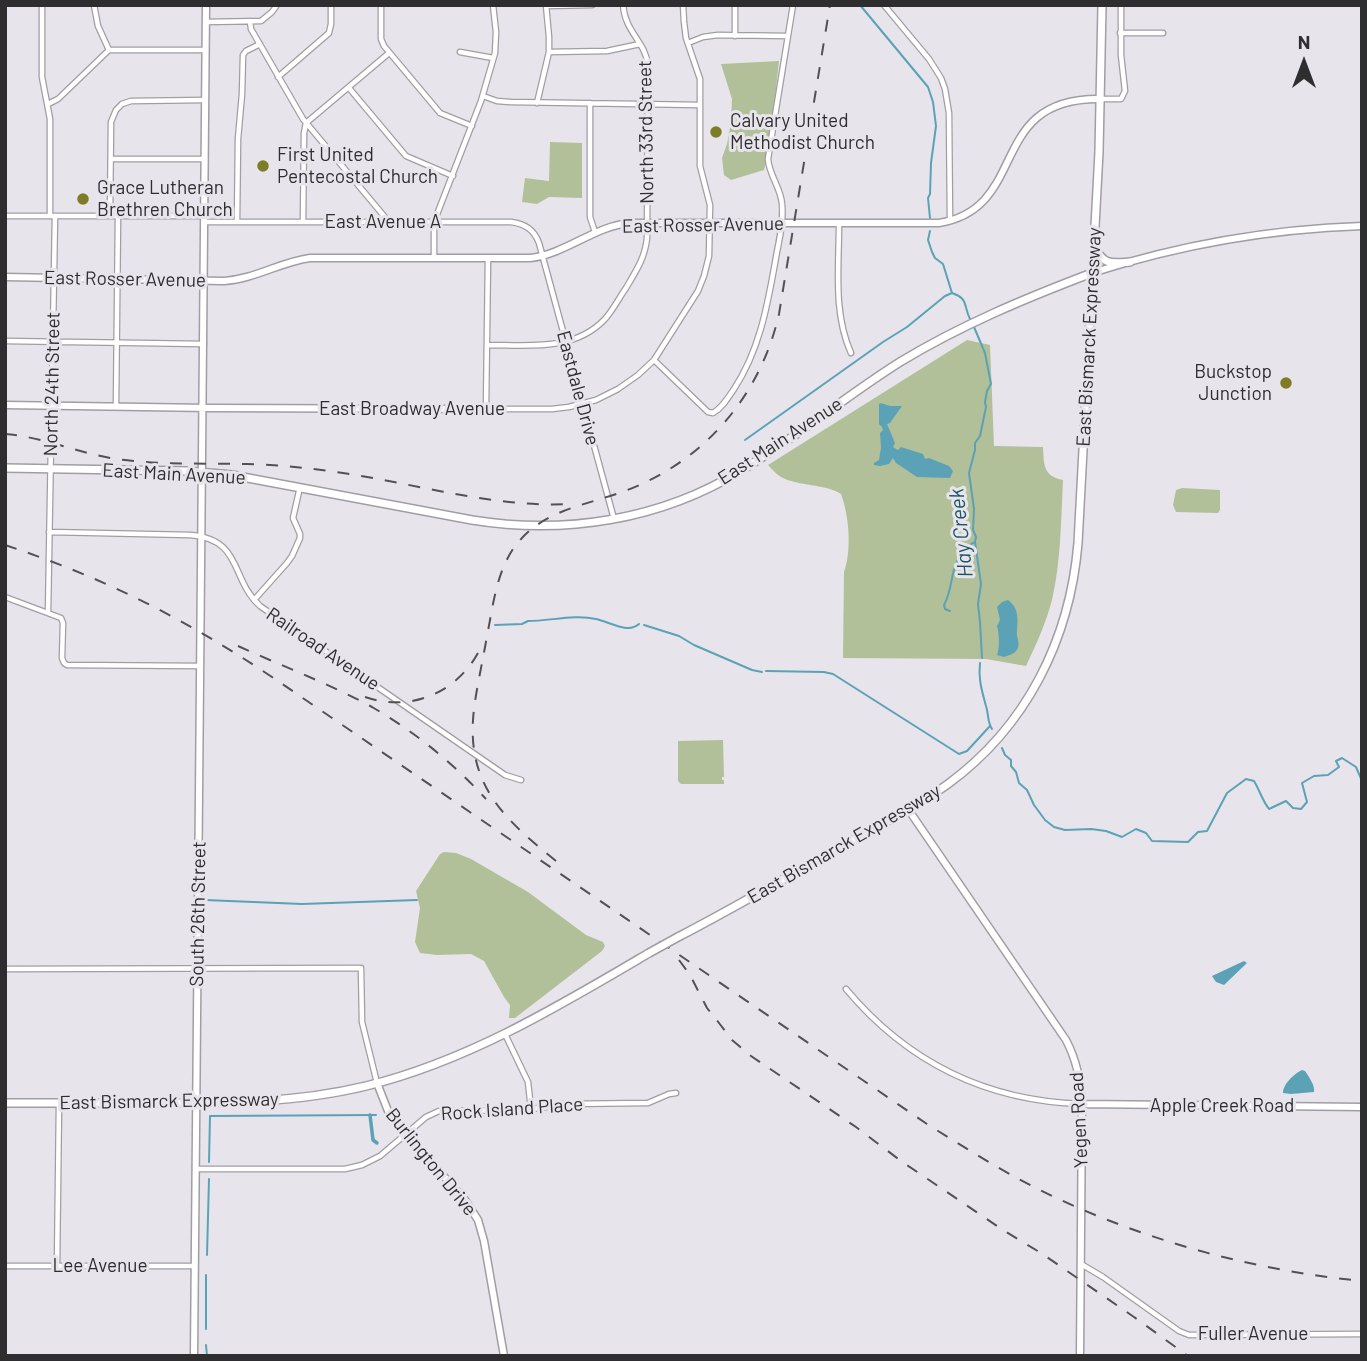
<!DOCTYPE html>
<html>
<head>
<meta charset="utf-8">
<style>
  body { margin:0 }
  #map { position:relative; width:1367px; height:1361px; overflow:hidden; background:#e7e5eb; font-family:Barlow,sans-serif }
  canvas { display:block }
  .frame { position:absolute; inset:0; border:7px solid #2e2d2f; pointer-events:none }
  .north { position:absolute; left:1269px; top:28px; width:70px; height:70px; -webkit-text-stroke:5px #e7e5eb; paint-order:stroke; rotate:0deg; font-size:19px; font-weight:700; line-height:28px; text-align:center; color:#2e2d2f }
  .north::after { content:''; display:block; margin:auto; width:24px; height:32px; background:#2e2d2f; clip-path:polygon(50% 0,100% 100%,50% 72%,0 100%) }
</style>
</head>
<body>
<div id="map">
<canvas width="1367" height="1361"></canvas>
<div class="frame"></div>
<div class="north">N</div>
</div>
<script>
const ctx = document.querySelector('canvas').getContext('2d');
ctx.lineJoin = 'round';
function fill(path, color) { ctx.fillStyle = color; ctx.fill(path, 'evenodd'); }
function trace(path, color, width, dash) { ctx.strokeStyle = color; ctx.lineWidth = width; ctx.lineCap = dash ? 'butt' : 'round'; ctx.setLineDash(dash || []); ctx.stroke(path); }
function label(font, color, halo, rows, align = 'center') {
  ctx.font = font + ' Barlow,sans-serif'; ctx.lineWidth = 6; ctx.setLineDash([]); ctx.textBaseline = 'middle'; ctx.strokeStyle = halo; ctx.fillStyle = color; for (const [text, x, y, turn = 0] of rows) {
    ctx.save(); ctx.translate(x, y); ctx.rotate((+turn || 0) * Math.PI / 180); ctx.textAlign = isNaN(turn) ? turn : align; if (halo) ctx.strokeText(text, 0, 0); ctx.fillText(text, 0, 0); ctx.restore();
  }
}
fill(new Path2D(`
  M779 61 770 144 764 170 731 180 724 175 722 158 727 144 731 123 732 99 721 64Z
  M550 142 582 143V198L549 197 537 204 522 202 525 178 549 181Z
  M967 340 990 345 994 446 1043 447C1044 465 1043 476 1063 480 1061 520 1061 561 1052 600 1046 623 1036 645 1026 666L986 659 843 658 844 572C852 550 849 516 841 494 823 483 800 487 781 477 776 474 772 469 768 465Z
  M1182 488 1220 490V510L1218 513 1176 512 1173 505 1176 490Z
  M723 740 724 777H722V780H724V784H681L678 781V741Z
  M444 852 456 853 471 859 528 892 586 935 603 942 605 946 602 951 515 1018H509L510 1005 504 997 484 961 471 954 437 955 420 953 415 942 420 908 416 891 440 854Z`), '#b1c099');
fill(new Path2D(`
  M881 403 890 406H902L890 423 887 424 895 443 893 447 898 450 901 447 923 454 925 459 929 458 949 466 953 471 950 478 917 477 896 463 893 458 889 464 880 466 874 465V463L879 460 881 448 880 433 883 430 882 427 879 424V404Z
  M1008 600C1019 608 1018 619 1017 631 1016 637 1020 641 1018 648 1015 654 1010 655 1004 657L997 655C1000 649 999 632 997 626L1000 620 997 607 1002 602Z
  M1244 961 1247 963 1224 985 1216 982 1212 976Z
  M1302 1070 1305 1071C1309 1077 1315 1085 1314 1092L1291 1094 1283 1093C1283 1084 1294 1074 1302 1070Z`), '#5ba2b6');
trace(new Path2D(`
  M860 5 928 87 933 102 936 126 931 163 930 194 928 198 930 218
  M930 231 928 240 932 252 935 258 943 264 952 293C969 299 963 305 970 319
  M974 327 985 353 991 384 987 391 985 402 986 407 980 436 975 443V450L969 473 974 509 973 530 976 537 975 542 981 584 978 604 980 622 982 658
  M745 440 883 342 907 327 945 296 952 293
  M950 611 945 609 944 605C954 587 949 570 962 554 967 548 968 545 975 542
  M495 625 522 624 528 621C550 621 575 614 596 619 610 622 628 634 639 624
  M644 625 679 636 694 645 752 670 762 672
  M980 663C978 679 982 691 986 706 989 715 987 721 992 729
  M766 671 824 672 833 674 959 754 967 751 990 726
  M1002 748 1005 755 1011 760V766L1016 772 1019 783 1027 790 1034 805 1045 820 1054 827 1065 830 1091 829 1106 831 1122 837 1136 829 1146 833 1152 841 1188 842 1198 832 1207 831 1227 793 1246 779 1254 781C1260 791 1262 800 1269 809L1286 801 1293 808 1301 809 1307 802 1302 783 1314 776 1328 775 1339 767 1336 761 1342 758 1356 767 1362 781
  M205 900 302 904 417 900
  M209 1162 210 1116 376 1115
  M207 1255 209 1179
  M206 1329V1275
  M206 1345 207 1356`), '#5ba2b6', 2);
trace(new Path2D(`
  M370 1115 373 1140 377 1143`), '#5ba2b6', 3.5);
const street = new Path2D(`
  M42 5V77L50 119V216
  M94 5 98 26 109 50
  M381 5V39L384 46 440 113 472 126
  M884 5 929 59 941 78 945 89 949 113 950 220
  M546 6 592 5
  M250 21 251 29 303 119 389 222
  M206 22 261 21 272 12 277 5
  M1120 33H1163
  M735 36V5
  M688 43 703 37 718 35 788 36
  M460 52 493 58
  M549 52 607 51 640 44
  M278 77 329 33 331 24V5
  M349 88 406 156 453 176
  M483 96 497 101 510 102 700 105
  M1101 99H1121L1125 91 1121 55V5
  M537 103 549 52V37L546 5
  M590 103V217L595 232
  M48 104 58 99 109 50H206
  M306 123 389 53
  M111 159H204
  M5 216H204
  M110 216 111 122 116 110 122 104 131 101 205 100
  M204 222H511C526 224 534 230 539 243L614 519
  M237 222 238 139 242 94 243 55 246 51 260 44
  M303 222 304 133 306 123
  M839 224C839 267 833 313 851 353
  M434 258V222L481 101 495 53 496 32 493 5
  M488 258 486 409H552L569 407 596 400 618 389 638 375 654 360 698 291 704 276 709 256 710 205 700 166V79L686 38 684 22 683 5
  M5 341 204 344
  M487 345C528 345 574 352 605 319 613 310 619 298 626 288 636 271 645 258 647 238L648 65C645 41 625 32 623 5
  M654 360 708 412 713 413C722 408 728 398 734 389 759 351 767 308 775 263 778 244 784 224 782 204 781 188 769 175 768 159L793 5
  M116 406 118 216
  M49 532 190 535C243 539 230 579 260 606L505 775 521 780
  M5 597 61 618 63 623 62 658 64 663 67 665 200 666
  M254 600 287 563 292 556 300 538V534L293 518 300 487
  M48 613 55 216
  M5 969 361 968 362 1022 377 1083
  M846 989C908 1063 986 1101 1082 1104
  M505 1034 528 1082 531 1109
  M196 1169H345L362 1165 380 1156 426 1117 439 1111 527 1110 563 1104 648 1103 669 1094 676 1093
  M1081 1264 1103 1277 1179 1331 1189 1335 1362 1334
  M5 1266H194
  M57 1267 59 1103`);
const secondary = new Path2D(`
  M1092 273C1179 245 1271 229 1362 226
  M5 277 224 281C255 279 280 262 310 258H530C566 254 594 226 630 223H939C1031 208 985 97 1101 99
  M5 405 210 408 486 409
  M908 809 1066 1040C1077 1061 1081 1081 1082 1104L1080 1356
  M377 1083 390 1116 465 1200 478 1220 484 1241 504 1356
  M1082 1104 1362 1107
  M194 1356 206 5`);
const primary = new Path2D(`
  M1096 249C1104 266 1114 263 1130 262
  M5 468 187 471 232 475 472 520C565 535 661 520 742 470 797 437 846 396 900 362 961 325 1026 298 1092 273
  M678 937C732 909 785 878 837 849 874 828 913 809 948 784 1027 726 1070 639 1078 543L1099 152 1102 5
  M5 1103C55 1103 105 1103 154 1103 226 1103 296 1103 366 1086 468 1061 559 1006 649 953`);
trace(street, '#a09ea4', 7);
trace(secondary, '#a09ea4', 9);
trace(primary, '#a09ea4', 10);
trace(street, '#fff', 4.5);
trace(secondary, '#fff', 6);
trace(primary, '#fff', 7);
trace(new Path2D(`
  M5 434C46 437 84 456 125 460 165 465 207 463 247 464 280 465 311 468 343 473 417 484 495 508 570 504
  M5 545C105 578 185 619 272 677L927 1124C962 1146 997 1168 1034 1187 1135 1238 1249 1270 1362 1281
  M238 646C282 666 330 684 372 707 415 732 452 762 486 799
  M365 697C411 713 460 692 481 647
  M556 861C503 818 465 784 474 709 477 685 483 660 487 636 493 606 496 575 513 549 540 511 579 507 619 493 701 465 760 398 779 314L830 5
  M679 960 690 975 707 1008 719 1023 732 1040 751 1056 856 1127 901 1161 1003 1230 1041 1253 1134 1317 1188 1356`), '#535154', 2, [12, 12]);
const primaryBridge = new Path2D(`
  M649 953 678 937`);
trace(primaryBridge, '#a09ea4', 10, []);
trace(primaryBridge, '#fff', 7);
for (const [x, y, r, color] of [
  [716,132,7,"#7d7d26"],
  [263,166,7,"#7d7d26"],
  [83,199,7,"#7d7d26"],
  [1286,383,7,"#7d7d26"]
]) { const dot = new Path2D(); dot.arc(x, y, r, 0, 2 * Math.PI); ctx.fillStyle = color; ctx.fill(dot); trace(dot, '#e7e5eb', 2.5); }
label('19px', '#2e2d2f', '#e7e5eb', [
  ["Calvary United",730,121],
  ["Methodist Church",730,143],
  ["First United",277,155],
  ["Pentecostal Church",277,177],
  ["Grace Lutheran",97,188],
  ["Brethren Church",97,210],
  ["Buckstop",1272,372,"right"],
  ["Junction",1272,394,"right"]
], 'left');
label('19px', '#2e2d2f', '#e7e5eb', [
  ["North 33rd Street",646,132,-91],
  ["East Avenue A",383,222],
  ["East Rosser Avenue",703,225,-1],
  ["East Rosser Avenue",125,279,1],
  ["East Bismarck Expressway",1089,337,-87],
  ["North 24th Street",52,384,-89],
  ["Eastdale Drive",578,388,75],
  ["East Broadway Avenue",412,409],
  ["East Main Avenue",780,441,-33],
  ["East Main Avenue",174,474,3],
  ["Railroad Avenue",323,649,34],
  ["East Bismarck Expressway",844,844,-30],
  ["South 26th Street",198,914,-89],
  ["East Bismarck Expressway",169,1101,-1],
  ["Apple Creek Road",1222,1106],
  ["Rock Island Place",512,1109,-4],
  ["Yegen Road",1079,1120,-93],
  ["Burlington Drive",431,1162,51],
  ["Lee Avenue",100,1266],
  ["Fuller Avenue",1253,1334]
]);
label('italic 21px', '#1a5664', '#e7e5eb', [
  ["Hay Creek",961,533,-96]
]);
</script>
</body>
</html>
